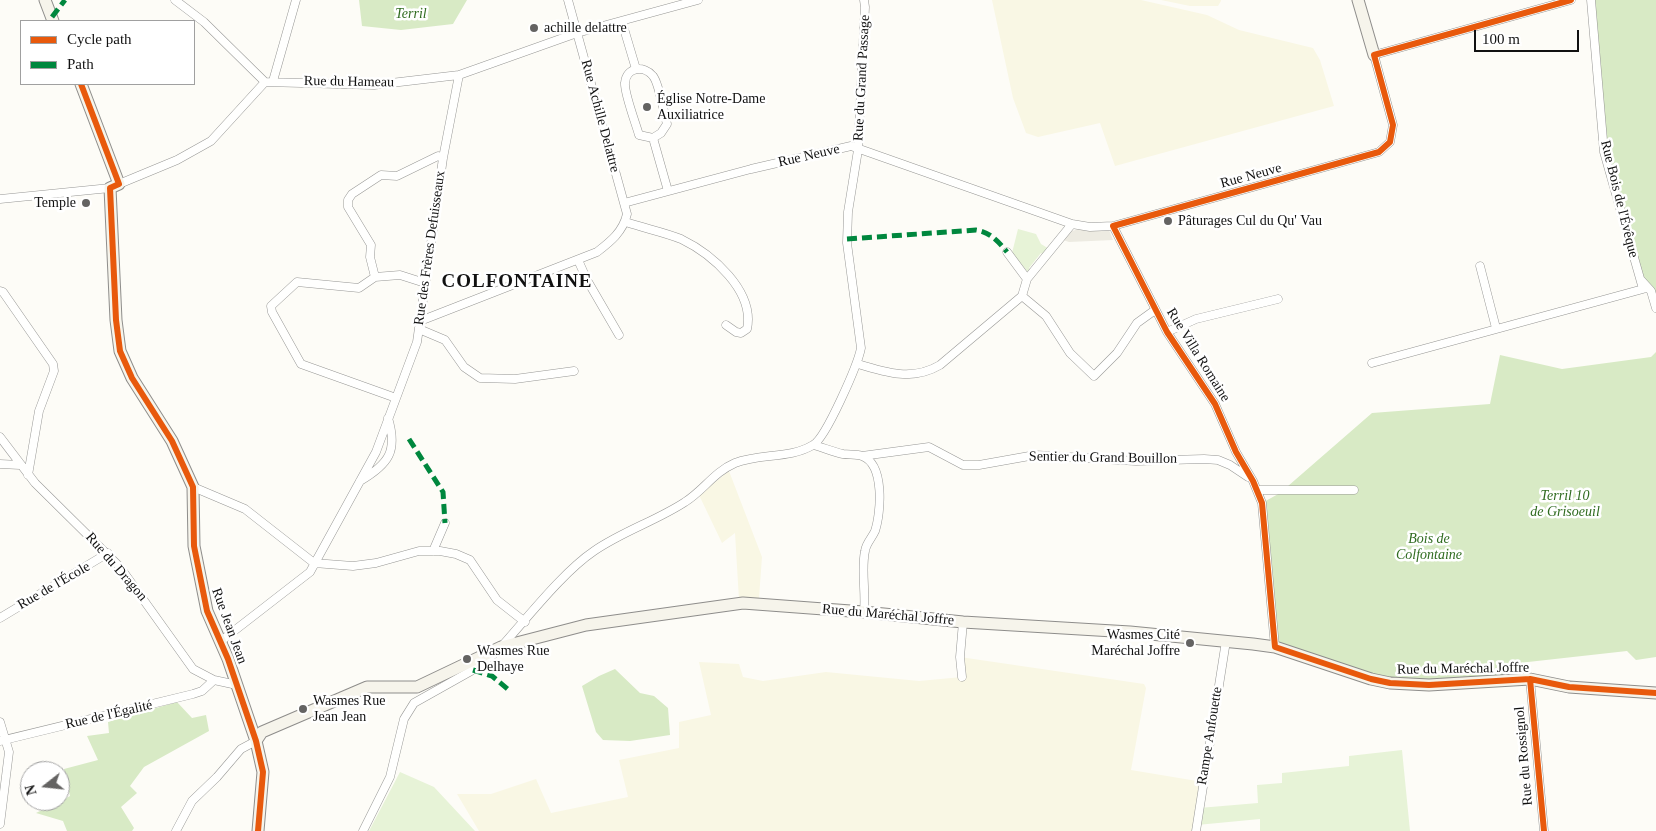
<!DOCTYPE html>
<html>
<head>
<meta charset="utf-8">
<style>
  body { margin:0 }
  #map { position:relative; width:1656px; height:831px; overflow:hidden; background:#fdfcf7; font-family:Georgia,serif }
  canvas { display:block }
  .legend { position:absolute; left:20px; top:20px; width:175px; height:65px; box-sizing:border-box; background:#fff; border:1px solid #a0a0a0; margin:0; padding:6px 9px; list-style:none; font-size:15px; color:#111 }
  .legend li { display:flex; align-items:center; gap:10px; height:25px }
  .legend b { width:25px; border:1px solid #a0a0a0 }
  .north { position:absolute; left:20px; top:761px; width:50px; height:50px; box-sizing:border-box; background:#fff; border:1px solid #a0a0a0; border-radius:50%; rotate:254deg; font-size:14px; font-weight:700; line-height:20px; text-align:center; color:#111 }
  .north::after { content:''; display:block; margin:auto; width:18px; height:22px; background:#646362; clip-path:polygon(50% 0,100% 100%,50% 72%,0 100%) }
  .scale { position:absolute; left:1474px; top:30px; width:105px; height:22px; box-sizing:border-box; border:2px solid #111; border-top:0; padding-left:6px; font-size:15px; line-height:18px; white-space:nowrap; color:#111; -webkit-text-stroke:4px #fff; paint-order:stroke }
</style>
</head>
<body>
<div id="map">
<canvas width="1656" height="831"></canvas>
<ul class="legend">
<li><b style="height:6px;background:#e8590c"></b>Cycle path</li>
<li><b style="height:6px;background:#00873e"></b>Path</li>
</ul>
<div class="north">N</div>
<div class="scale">100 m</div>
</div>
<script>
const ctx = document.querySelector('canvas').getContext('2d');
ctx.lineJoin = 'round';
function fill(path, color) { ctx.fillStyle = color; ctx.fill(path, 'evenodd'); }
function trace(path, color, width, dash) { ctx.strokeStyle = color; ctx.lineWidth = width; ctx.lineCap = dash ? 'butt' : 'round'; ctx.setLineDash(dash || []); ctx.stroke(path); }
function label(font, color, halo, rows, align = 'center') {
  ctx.font = font + ' Georgia,serif'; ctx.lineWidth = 5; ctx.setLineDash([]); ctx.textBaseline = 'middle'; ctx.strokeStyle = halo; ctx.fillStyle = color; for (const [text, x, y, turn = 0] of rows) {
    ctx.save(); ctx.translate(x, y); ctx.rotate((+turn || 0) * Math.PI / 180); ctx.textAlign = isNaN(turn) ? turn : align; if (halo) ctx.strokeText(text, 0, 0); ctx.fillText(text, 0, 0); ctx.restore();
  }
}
fill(new Path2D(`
  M992 0H1141L1207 15 1239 30 1313 48 1320 60 1334 106 1115 166 1100 123 1038 137 1026 133 1013 98Z
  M1161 0H1221V1L1218 6H1190Z
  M729 471 762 557 759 598 739 600 735 533 722 543 699 495Z
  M960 657 1144 684 1146 688 1131 770 1203 782 1196 831H479L457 794H491L536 779 551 813 628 797 619 760 679 748V722L711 715 699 662 739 664 743 677 763 681 826 672 919 681 962 677Z`), '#f9f7e4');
fill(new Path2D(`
  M1018 229 1036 234 1041 244 1051 250 1046 257 1041 253 1029 268 1032 271H1027L1012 253Z
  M1402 750 1410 831H1260V819L1197 825 1199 808 1258 803 1257 785 1282 783V773L1349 766V756Z
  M400 772 434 787 475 831H369Z`), '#e7f3d7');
fill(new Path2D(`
  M359 0H467L453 24 401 30 362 26Z
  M1591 0H1656V305L1639 279 1604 152Z
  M1656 352V657L1636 660 1627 651 1510 664 1507 681 1371 679 1329 659 1275 647 1262 503 1280 493 1372 413 1490 404 1500 355 1562 369 1651 357Z
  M615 669 640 693 654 696 668 708 670 735 630 741 603 740 596 732 582 686 599 676Z
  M177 702 192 718 206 715 209 731 144 767 130 786 137 793 121 807 134 828 132 831H67L63 821 36 813 70 796 64 769 98 760 87 736 109 733 108 722Z`), '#d8eac5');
fill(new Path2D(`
  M1079 229 1109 230 1113 240 1069 242 1063 240 1072 231Z`), '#edebe2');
const street = new Path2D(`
  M175 0 204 22 265 82 374 85 459 75 577 33 698 0
  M622 22 636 69
  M273 81 296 0
  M653 138 661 133 667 124C664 113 659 83 653 76 644 65 626 67 625 83 624 93 636 124 639 135L653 138 668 191
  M119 184 177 160 211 141 265 82
  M0 199 110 188
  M624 203 751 169 851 146 1072 224 1090 227 1113 226 1379 152 1390 142 1393 125 1374 55 1571 0
  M626 222C643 228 664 232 681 239 712 254 755 291 747 329L741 333 736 332 726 325
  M1113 226 1167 332 1215 404 1236 452 1253 481 1262 503 1275 647
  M1007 252 1027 279
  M578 260 587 280 619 335
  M1480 266 1496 328
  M375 277 359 288 297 282 271 306 272 312 301 364 396 398
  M1641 280 1651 291 1656 308
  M425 283 400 275 375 277 370 257 371 245 348 207V200L352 194 381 175 397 176 438 156 443 158
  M0 291 3 292 53 364 54 371 39 411 28 475
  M1022 296 1046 316 1070 353 1094 376 1117 353 1137 323 1155 310
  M420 321 597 252C610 242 623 232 627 214L568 0
  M419 329 445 340 464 367 480 378 515 379 574 371
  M1167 332 1196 319 1278 299
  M1372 363 1643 289 1604 152 1591 0
  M858 364C887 373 913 381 940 365L1022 296 1027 279 1072 224
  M0 437 35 483 120 567 193 669 214 680 237 685
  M814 445C824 448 834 452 843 454 849 455 857 454 862 456 885 464 881 513 875 531 872 538 866 543 865 551 861 570 866 592 864 612
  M862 456 929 447 963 465H979L1035 455 1136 461 1204 459 1218 460 1230 465 1248 477
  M0 464 20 465
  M360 481C389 464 398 451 388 418
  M193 487 245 509 314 563 353 566 376 563 419 551H440L456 554 470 560 497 600 525 622
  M1258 490H1354
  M433 551 445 523
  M0 618 108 553
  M221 641 310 572 376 452 417 342 443 158 459 75
  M502 646C528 617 563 572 594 551 623 531 656 521 685 502 703 491 714 472 735 463 760 453 790 459 813 445 826 438 858 364 861 348L847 243 848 212 858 150 865 7 864 0
  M962 677 960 657 963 622
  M1530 679 1544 831
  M0 722 9 752 0 824
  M0 741 193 694 202 691 214 680
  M176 831 192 801 217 777 241 749 256 741
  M363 831 390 777 404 719 414 703 471 671 494 654
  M1196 831 1226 641`);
const secondary = new Path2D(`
  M45 0 53 21
  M1358 0 1374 55
  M81 84 119 184 110 188 116 320 120 351 132 378 172 441 193 487 194 546 207 611 228 659 256 741 263 772 258 831
  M256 741 262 732 367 687H417L501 647 586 625 743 603 864 612 963 622 1130 632 1253 644 1275 647 1371 679 1390 683 1429 685 1530 679 1569 687 1656 693`);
trace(street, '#979795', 9);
trace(secondary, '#8e8d8b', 13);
trace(street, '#fffffe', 8);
trace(secondary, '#f6f4eb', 11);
trace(new Path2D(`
  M52 17 65 0
  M847 239 976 230C990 232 998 241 1007 252
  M409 439 443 492 445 523
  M473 670 492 676 510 691`), '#00873e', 5, [10, 5]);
trace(new Path2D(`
  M1571 0 1374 55 1393 125 1390 142 1379 152 1113 226 1167 332 1215 404 1236 452 1253 481 1262 503 1275 647 1371 679 1390 683 1429 685 1530 679 1569 687 1656 693
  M81 84 119 184 110 188 116 320 120 351 132 378 172 441 193 487 194 546 207 611 228 659 256 741 263 772 258 831
  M1530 679 1544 831`), '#e8590c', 6);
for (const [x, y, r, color] of [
  [534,28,5,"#646362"],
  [647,107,5,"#646362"],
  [86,203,5,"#646362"],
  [1168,221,5,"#646362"],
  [1190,643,5,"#646362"],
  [467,659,5,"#646362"],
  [303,709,5,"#646362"]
]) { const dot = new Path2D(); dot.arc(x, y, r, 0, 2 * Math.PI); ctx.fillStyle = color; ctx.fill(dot); trace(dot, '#fff', 2); }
label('italic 14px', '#2f6b1f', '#fff', [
  ["Terril",411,14],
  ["Terril 10",1565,496],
  ["de Grisoeuil",1565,512],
  ["Bois de",1429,539],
  ["Colfontaine",1429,555]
]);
label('14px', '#111', '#fff', [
  ["achille delattre",544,28],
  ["Église Notre-Dame",657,99],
  ["Auxiliatrice",657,115],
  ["Temple",76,203,"right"],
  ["Pâturages Cul du Qu' Vau",1178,221],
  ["Wasmes Cité",1180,635,"right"],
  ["Maréchal Joffre",1180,651,"right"],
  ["Wasmes Rue",477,651],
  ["Delhaye",477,667],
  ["Wasmes Rue",313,701],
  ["Jean Jean",313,717]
], 'left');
label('14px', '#111', '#fff', [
  ["Rue du Grand Passage",862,78,-87],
  ["Rue du Hameau",349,82,1],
  ["Rue Achille Delattre",600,116,75],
  ["Rue Neuve",809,156,-13],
  ["Rue Neuve",1251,176,-15],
  ["Rue Bois de l'Évêque",1619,199,76],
  ["Rue des Frères Defuisseaux",430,248,-82],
  ["Rue Villa Romaine",1198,355,58],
  ["Sentier du Grand Bouillon",1103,458,1],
  ["Rue du Dragon",116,567,49],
  ["Rue de l'École",54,586,-30],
  ["Rue du Maréchal Joffre",888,615,5],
  ["Rue Jean Jean",229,626,70],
  ["Rue du Maréchal Joffre",1463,669,-1],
  ["Rue de l'Égalité",109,715,-13],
  ["Rampe Anfouette",1210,736,-81],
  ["Rue du Rossignol",1524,756,-95]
]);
ctx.letterSpacing = '1px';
label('bold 19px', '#111', '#fff', [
  ["COLFONTAINE",517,282]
]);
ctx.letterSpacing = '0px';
</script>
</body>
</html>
